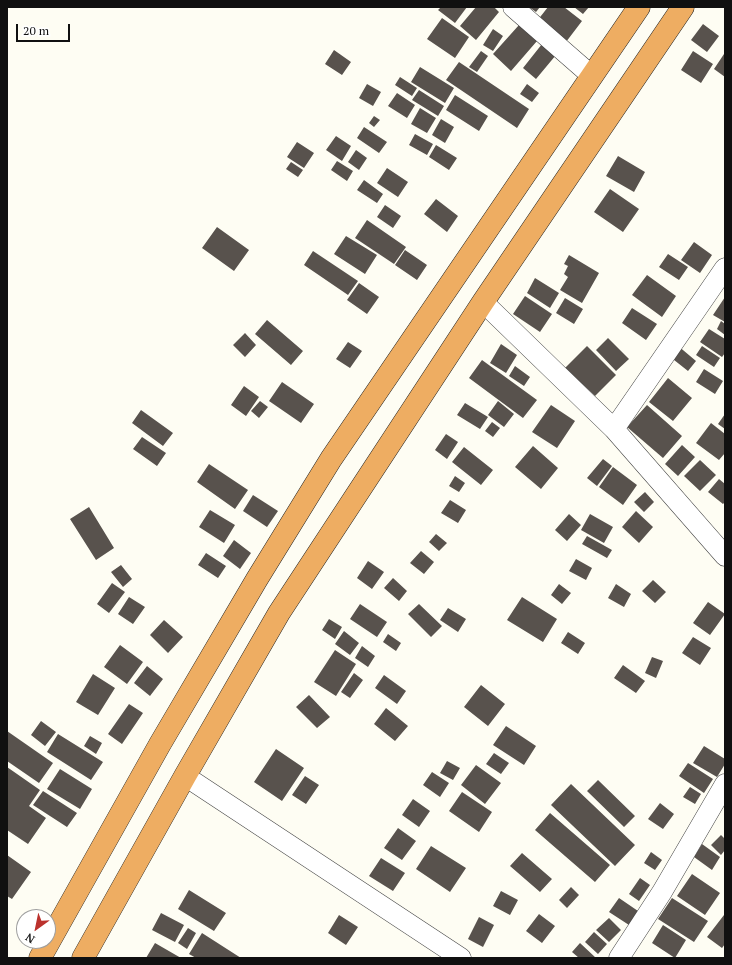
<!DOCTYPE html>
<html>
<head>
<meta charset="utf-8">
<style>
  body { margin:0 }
  #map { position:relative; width:732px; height:965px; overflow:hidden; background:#fefdf3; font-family:"PT Serif",serif }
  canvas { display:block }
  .frame { position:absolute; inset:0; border:8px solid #101010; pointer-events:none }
  .north { position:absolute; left:16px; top:909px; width:40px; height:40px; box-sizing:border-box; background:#fff; border:1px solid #9f9f9f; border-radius:50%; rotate:213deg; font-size:11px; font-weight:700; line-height:16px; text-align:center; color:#101010 }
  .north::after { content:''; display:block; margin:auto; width:14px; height:18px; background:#bb322d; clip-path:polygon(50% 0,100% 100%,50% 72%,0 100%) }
  .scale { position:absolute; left:16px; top:24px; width:54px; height:18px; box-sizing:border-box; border:2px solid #101010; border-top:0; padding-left:5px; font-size:12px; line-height:14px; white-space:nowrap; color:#101010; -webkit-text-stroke:3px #fff; paint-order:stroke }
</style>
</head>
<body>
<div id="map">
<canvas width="732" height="965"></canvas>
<div class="frame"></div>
<div class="north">N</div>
<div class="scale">20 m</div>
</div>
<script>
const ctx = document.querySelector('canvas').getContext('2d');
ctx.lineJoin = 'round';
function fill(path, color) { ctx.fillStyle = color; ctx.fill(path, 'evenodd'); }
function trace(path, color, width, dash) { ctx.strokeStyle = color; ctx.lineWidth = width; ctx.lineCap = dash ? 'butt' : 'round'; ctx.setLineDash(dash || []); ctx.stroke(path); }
fill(new Path2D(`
  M441 7H467L455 23 438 10Z
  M476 7H494L499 12 476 40 460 26Z
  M529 7H540L536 12Z
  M548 7H564L582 21 566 42 537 21Z
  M574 7H589L583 14Z
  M442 18 469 37 455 58 427 39Z
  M703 24 719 36 707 52 691 40Z
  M519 25 537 41 511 71 493 54Z
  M493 29 503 36 493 51 483 45Z
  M542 44 556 55 536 79 523 68Z
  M334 50 351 62 342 75 325 64Z
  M481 51 488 56 477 72 469 67Z
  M693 51 713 64 701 83 681 70Z
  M724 54 725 55V77L714 69Z
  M459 62 529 109 517 128 446 80Z
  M420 67 454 88 445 103 411 82Z
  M400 77 417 88 412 96 395 85Z
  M367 84 381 92 373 106 359 98Z
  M527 84 539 93 532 102 520 94Z
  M419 90 444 106 438 116 412 100Z
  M397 93 415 105 407 118 388 106Z
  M455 95 488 116 479 131 446 110Z
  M420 108 436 118 427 133 411 124Z
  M374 116 380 120 374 127 369 123Z
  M441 119 454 127 445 143 432 135Z
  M364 127 387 142 379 153 357 138Z
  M415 134 433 144 427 155 409 145Z
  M336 136 351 146 342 161 326 150Z
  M297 142 314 153 304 168 287 157Z
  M436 145 457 158 449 170 429 157Z
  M356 150 367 158 359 170 348 162Z
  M618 156 645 172 634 192 606 176Z
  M337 161 353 171 347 181 331 170Z
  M291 162 303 170 298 177 286 169Z
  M387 168 408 182 398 197 377 183Z
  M364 180 383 194 377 203 357 190Z
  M610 189 639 209 623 232 594 212Z
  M436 199 458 216 447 232 424 214Z
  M385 205 401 216 393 228 377 217Z
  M367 220 406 247 394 264 355 238Z
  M217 227 249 250 234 271 202 248Z
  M346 236 377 255 365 274 334 254Z
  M694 242 712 255 700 273 681 260Z
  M405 250 427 265 417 280 395 265Z
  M313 251 358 281 348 295 304 265Z
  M668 254 688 267 679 280 659 267Z
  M569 255 599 273 582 303 560 290 568 277 564 274 568 266 564 264Z
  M647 275 676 296 662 317 632 295Z
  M535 278 559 293 550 308 527 293Z
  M359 283 379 297 367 314 347 300Z
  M525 296 552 314 540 332 513 314Z
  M725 297V322L713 315Z
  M565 298 583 309 574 324 556 313Z
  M632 308 657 324 646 340 622 323Z
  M267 320 303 351 291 365 255 334Z
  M721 321 725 324V335L717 329Z
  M709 329 725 339V353L722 357 700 342Z
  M245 333 256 345 245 357 233 345Z
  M608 338 629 359 616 371 596 350Z
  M348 342 362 351 350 368 336 359Z
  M501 344 517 355 506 373 490 363Z
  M677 345 696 361 688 371 669 356Z
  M587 346 616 375 595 396 565 368Z
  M702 346 720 358 714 367 696 355Z
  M482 360 537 400 523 418 469 378Z
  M515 366 530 377 524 386 509 376Z
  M704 369 723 381 715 394 696 382Z
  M668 378 692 398 673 421 649 402Z
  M282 382 314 404 301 423 269 401Z
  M244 386 259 397 246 416 231 405Z
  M260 401 268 407 259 418 251 411Z
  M498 401 514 414 504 427 488 415Z
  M465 403 488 417 480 429 457 415Z
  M551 405 575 421 557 448 532 432Z
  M647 405 682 436 663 458 627 427Z
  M141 410 173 433 163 446 132 423Z
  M725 414V429L718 424Z
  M492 422 500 428 493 437 485 431Z
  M711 423 725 434V453L719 460 696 443Z
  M446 434 458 442 447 459 435 450Z
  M142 437 166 453 157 466 133 449Z
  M682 445 695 457 678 476 665 464Z
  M533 446 558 468 541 489 515 467Z
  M464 447 493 470 481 485 452 462Z
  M603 459 612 466 597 486 587 478Z
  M700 460 716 475 700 491 684 476Z
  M209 464 248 490 235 509 197 482Z
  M613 467 637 485 623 505 599 487Z
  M455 476 465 483 459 492 449 486Z
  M719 479 725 484V502L723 504 708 492Z
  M645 492 654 502 644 512 634 502Z
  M253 495 278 511 267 527 243 511Z
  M450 500 466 510 458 523 441 513Z
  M89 507 114 548 96 560 70 519Z
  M210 510 235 525 224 543 199 527Z
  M636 511 653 527 639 543 622 527Z
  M569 514 581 525 567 541 555 530Z
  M590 514 613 527 604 543 581 530Z
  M436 534 447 543 439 551 429 542Z
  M587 536 612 550 607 558 582 544Z
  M234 540 251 553 240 569 223 556Z
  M421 551 434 562 424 574 410 563Z
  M206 553 226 566 218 578 198 565Z
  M576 559 592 568 586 580 569 571Z
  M368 561 384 572 372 589 357 578Z
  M121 565 132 579 123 587 111 572Z
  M393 578 407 591 399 601 384 588Z
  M653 580 666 592 655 603 642 591Z
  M112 583 125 592 109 613 97 604Z
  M559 584 571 593 562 604 551 595Z
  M616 584 631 594 624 607 608 598Z
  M129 597 145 607 133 624 118 614Z
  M522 597 557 619 543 642 507 620Z
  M708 602 725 614 710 635 693 623Z
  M360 604 387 622 377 637 350 619Z
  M419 604 442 626 431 637 408 614Z
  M448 608 466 619 458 632 440 620Z
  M329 619 342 627 335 639 322 630Z
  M164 620 183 637 168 653 150 635Z
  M344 631 359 643 350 655 335 644Z
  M568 632 585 643 578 654 561 643Z
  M388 634 401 643 396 651 383 642Z
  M693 637 711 648 700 665 682 653Z
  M120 645 143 662 127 684 104 667Z
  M362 646 375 656 368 667 355 658Z
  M335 650 356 664 336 696 314 682Z
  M652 657 663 661 656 678 645 673Z
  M623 665 645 681 636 693 614 678Z
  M147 666 163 679 150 696 134 683Z
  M354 673 363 680 350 698 341 692Z
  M93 674 115 688 98 715 76 702Z
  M384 675 406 691 397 704 375 688Z
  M481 685 505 704 488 726 464 707Z
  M309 695 330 717 317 728 296 707Z
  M129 704 143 713 122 744 108 734Z
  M386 708 408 726 395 741 374 724Z
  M41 721 56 732 45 746 31 735Z
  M506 726 536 746 524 765 493 745Z
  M7 731 53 763 39 783 7 761Z
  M58 734 103 762 91 780 47 752Z
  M90 736 102 743 96 754 84 746Z
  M704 746 725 759V764L717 777 693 763Z
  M276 749 304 768 282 801 254 782Z
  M494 753 509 763 501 774 486 764Z
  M447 761 460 768 453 780 440 773Z
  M688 763 713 779 704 793 679 776Z
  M476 765 501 783 485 804 461 785Z
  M7 767 40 790 29 806 46 818 28 844 7 830Z
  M60 769 92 789 80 809 47 789Z
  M432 772 449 783 440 797 423 785Z
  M305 776 319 785 306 804 292 795Z
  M598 780 635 816 624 827 587 791Z
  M571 784 635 845 615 866 551 805Z
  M690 787 701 794 695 804 683 797Z
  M43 791 77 813 67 827 33 805Z
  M462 792 492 812 479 832 449 811Z
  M413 799 430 811 419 827 402 815Z
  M660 803 674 814 663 829 648 819Z
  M550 813 610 865 595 882 535 830Z
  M398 828 416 841 402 860 384 848Z
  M721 835 725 839V850L721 855 711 845Z
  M702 844 720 857 712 870 694 857Z
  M431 846 466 868 450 892 416 869Z
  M651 852 662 860 655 870 644 863Z
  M522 853 552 879 540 892 510 866Z
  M7 855 31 872 12 899 7 896Z
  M381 858 405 873 393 891 369 876Z
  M692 874 720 893 705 915 677 896Z
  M640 878 650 885 639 901 629 894Z
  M571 887 579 895 567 908 559 900Z
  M189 890 226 913 214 931 178 909Z
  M501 891 518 900 510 915 493 906Z
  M619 898 638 911 629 925 609 912Z
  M672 898 708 921 694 942 658 919Z
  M161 913 184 925 175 942 152 930Z
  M539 914 555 926 542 943 526 931Z
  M339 915 358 927 346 945 328 933Z
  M724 915 725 916V944L722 948 707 937Z
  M479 917 494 925 483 947 468 939Z
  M609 918 621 930 609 942 596 930Z
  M663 925 686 940 675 958 652 943Z
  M188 928 196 933 187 949 178 943Z
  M594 932 607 944 598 954 585 942Z
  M202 933 241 958H196L189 954Z
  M155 943 181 958H146Z
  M580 943 596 958H579L572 952Z`), '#58524d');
const street = new Path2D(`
  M513 7 592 76
  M483 302 614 429 725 556
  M614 429 725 268
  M185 776 461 958
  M619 958 662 892 725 784`);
const highway = new Path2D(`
  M40 958 160 744 257 579 331 459 639 7
  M83 958 185 776 279 613 483 302 683 7`);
trace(street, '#434343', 21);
trace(highway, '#212121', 23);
trace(street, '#fff', 20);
trace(highway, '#eead62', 22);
</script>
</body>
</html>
